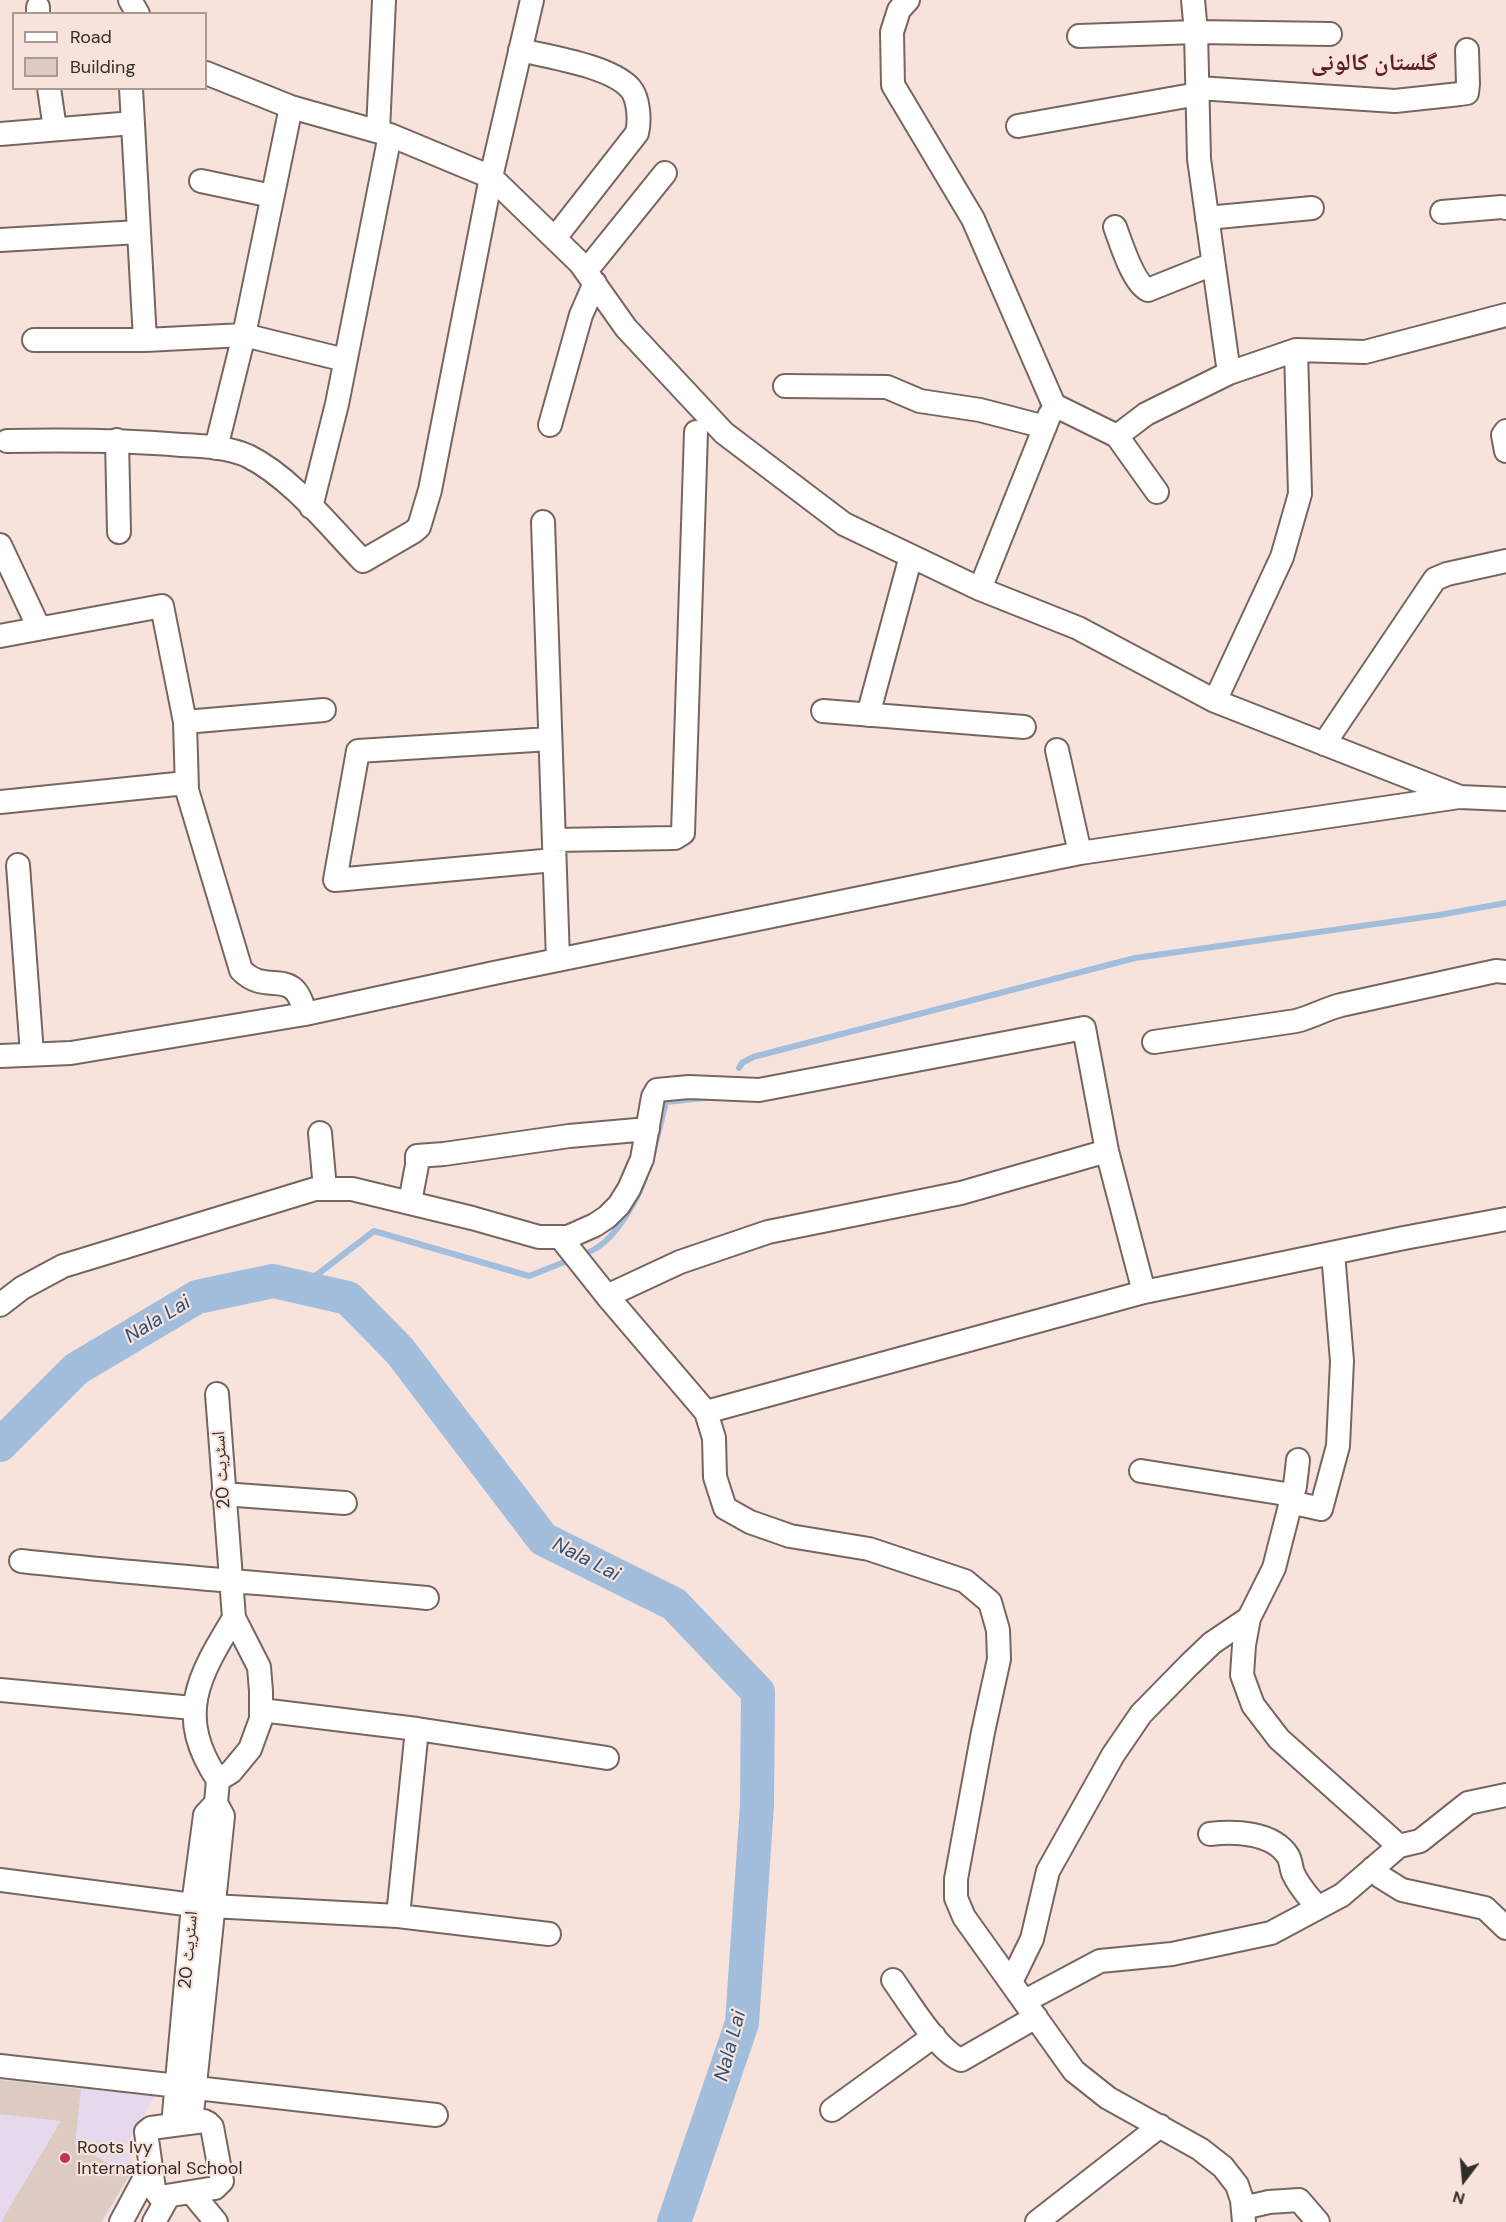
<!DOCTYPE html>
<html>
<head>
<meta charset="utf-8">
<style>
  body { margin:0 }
  #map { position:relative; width:1506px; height:2222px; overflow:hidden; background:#f7e3db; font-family:"DM Sans",sans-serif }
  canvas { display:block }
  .legend { position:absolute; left:12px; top:12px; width:195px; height:78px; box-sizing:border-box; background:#f7e3db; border:2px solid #a99a94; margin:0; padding:8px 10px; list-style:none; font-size:18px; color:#342d2a }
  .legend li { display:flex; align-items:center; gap:12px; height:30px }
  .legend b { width:30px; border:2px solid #a99a94 }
  .north { position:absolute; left:1434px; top:2150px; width:60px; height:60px; -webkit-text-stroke:4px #f7e3db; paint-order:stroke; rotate:196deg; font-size:16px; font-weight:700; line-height:24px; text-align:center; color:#342d2a }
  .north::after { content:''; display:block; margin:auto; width:21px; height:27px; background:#342d2a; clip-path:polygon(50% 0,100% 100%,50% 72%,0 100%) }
</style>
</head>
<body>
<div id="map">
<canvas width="1506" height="2222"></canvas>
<ul class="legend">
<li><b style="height:8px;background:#fff"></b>Road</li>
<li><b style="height:16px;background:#ddcac1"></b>Building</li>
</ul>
<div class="north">N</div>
</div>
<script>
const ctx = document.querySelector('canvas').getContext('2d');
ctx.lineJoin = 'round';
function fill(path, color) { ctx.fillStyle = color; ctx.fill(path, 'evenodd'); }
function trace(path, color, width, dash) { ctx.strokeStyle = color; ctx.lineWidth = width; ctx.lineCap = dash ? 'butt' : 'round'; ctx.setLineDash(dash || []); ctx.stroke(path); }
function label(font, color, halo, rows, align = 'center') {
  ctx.font = font + ' "DM Sans","Noto Naskh Arabic",sans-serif'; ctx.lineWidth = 4.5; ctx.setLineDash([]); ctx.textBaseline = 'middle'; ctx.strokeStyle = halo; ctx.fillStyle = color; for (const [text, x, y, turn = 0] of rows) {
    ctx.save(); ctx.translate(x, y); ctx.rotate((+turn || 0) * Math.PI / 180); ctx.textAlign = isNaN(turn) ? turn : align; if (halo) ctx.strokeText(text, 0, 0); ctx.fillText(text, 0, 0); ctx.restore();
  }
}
fill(new Path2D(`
  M0 2079 155 2096 125 2147 137 2168 129 2176 103 2222H0Z`), '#e4d9ed');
trace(new Path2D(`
  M739 1068 742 1063 753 1057 1135 958 1439 915 1506 903
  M653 1154 666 1102 704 1098
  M581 1255C587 1253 593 1251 598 1247 617 1235 638 1199 645 1178
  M301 1287 374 1231 529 1276 572 1259`), '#a3bddc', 6);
trace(new Path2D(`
  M0 1445 76 1369 197 1297 273 1281 348 1298 400 1351 543 1539 674 1604 758 1692 757 1805 742 2023 674 2222`), '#a3bddc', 34);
fill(new Path2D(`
  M0 2080 81 2089 75 2144 129 2176 101 2222H1L61 2121 0 2114Z`), '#ddcac1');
const minor = new Path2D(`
  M130 0 138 14
  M908 0 899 10 892 32 893 85 973 219 1054 405 1117 436 1146 414 1229 373 1296 350 1365 352 1506 315
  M1193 0 1196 32 1199 159 1229 373
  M38 7V14
  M1079 36 1196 32 1330 34
  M520 50C550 57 610 66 630 88 639 98 640 121 637 133L555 238
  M206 73 291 107 390 135 491 177 580 263 626 328 724 433 844 524 980 589 1078 628 1215 701 1460 797 1506 799
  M49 88 55 129
  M131 88 145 340
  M1198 88 1395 101 1460 94 1467 93 1468 84 1467 50
  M1018 126 1198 94
  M378 131 384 0
  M0 134 133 123
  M201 181 272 196
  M1442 212 1502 207 1506 208
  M1207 218 1312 208
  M1115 227C1121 243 1133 283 1148 290L1213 264
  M0 240 139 232
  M586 271 665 173
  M34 340H145L244 335 345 360
  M785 386 887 387 920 401 980 410 1045 427
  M550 425 581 315 595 283
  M1506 431 1503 435 1506 451
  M1117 436 1157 492
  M117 440 119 532
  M7 441C65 440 123 440 181 445 203 446 228 447 248 456 292 478 330 527 363 561L413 532 419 527 430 490 491 177 532 0
  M216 448 244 335 291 107
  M311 507 337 404 390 135
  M543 522 558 960
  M0 545 39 628
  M980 589 1050 414
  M0 636 162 606 185 722 187 790 241 970C268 998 294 963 305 1014
  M1215 701 1282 557 1300 494 1296 350
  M823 711 1024 727
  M868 715 911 556
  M185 722 324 710
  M550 739 358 751 335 880 554 860
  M1324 744 1435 579 1447 574 1506 561
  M1057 750 1080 853
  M0 802 186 783
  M554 840 675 838 683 833 696 432
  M18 865 32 1054
  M1154 1042 1296 1021C1312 1017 1325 1009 1341 1005L1496 971 1506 972
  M0 1056 71 1053 305 1014 494 973 1080 853 1459 797
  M320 1133 325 1189
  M410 1202 417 1165V1156L444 1154 569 1136 648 1129
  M560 1237 607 1296 706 1412 714 1438 715 1477 725 1508 750 1522 790 1536 869 1549 965 1581 990 1602 998 1630 999 1659 983 1732 956 1879V1898L964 1917 1074 2071 1108 2098 1200 2149 1223 2167 1237 2185 1242 2200 1244 2222
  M607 1296 680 1262 768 1232 961 1193 1107 1151
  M0 1305 22 1288 63 1266 315 1189H352L472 1218 539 1237H568L595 1225 607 1217 619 1205 629 1189 642 1159 653 1097 657 1090 689 1087 759 1090 1084 1028 1107 1151 1144 1292
  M217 1394 234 1618 259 1667 261 1691V1719L250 1749 231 1772 218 1780
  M706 1412 1144 1292 1404 1238 1506 1219
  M1298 1460 1295 1486 1274 1568 1249 1618 1244 1645 1242 1675 1253 1705 1279 1739 1399 1846 1420 1841 1468 1803 1506 1795
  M1141 1471 1292 1495
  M223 1494 345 1503
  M1290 1502 1321 1509 1338 1446 1342 1361 1333 1253
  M21 1561C156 1576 292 1585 427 1598
  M0 1690 193 1708
  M261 1710 417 1729 607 1758
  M1210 1834C1234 1831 1273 1832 1288 1856 1291 1861 1291 1868 1293 1873 1299 1887 1309 1897 1318 1908
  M1373 1868 1381 1877 1402 1890 1485 1908 1506 1928
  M0 1880 193 1905 398 1916 549 1934
  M398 1916 417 1729
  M893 1980C908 2001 938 2051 961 2060L1036 2017
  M1011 1982 1032 1939 1048 1871 1113 1755 1141 1714 1189 1665 1212 1643 1249 1618
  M1025 2001 1100 1961 1172 1954 1271 1933 1342 1895 1399 1846
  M0 2066 436 2115
  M832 2110 934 2036
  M204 2121 208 2123 212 2127 222 2181 215 2188 160 2197 154 2189 146 2132 151 2128Z
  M191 2123 223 1816 216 1803
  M173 2125 193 1905 205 1815 216 1803 218 1780C175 1716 198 1677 234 1618
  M192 2193 216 2222
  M1243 2208 1269 2202 1299 2200 1318 2222
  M121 2222 150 2168
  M154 2222 168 2197
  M1037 2222 1160 2126`);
trace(minor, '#77665f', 26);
trace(minor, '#fff', 22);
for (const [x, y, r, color] of [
  [65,2158,6,"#c33359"]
]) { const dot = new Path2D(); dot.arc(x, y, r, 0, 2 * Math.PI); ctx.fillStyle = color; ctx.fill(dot); trace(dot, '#f7e3db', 2); }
label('18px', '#342d2a', '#f7e3db', [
  ["اسٹریٹ 20",222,1470,-94],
  ["اسٹریٹ 20",189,1950,-85]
]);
label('18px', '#342d2a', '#f7e3db', [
  ["Roots Ivy",77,2148],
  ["International School",77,2169]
], 'left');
label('italic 20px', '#2e537d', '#f7e3db', [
  ["Nala Lai",158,1320,-31],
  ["Nala Lai",586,1560,27],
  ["Nala Lai",731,2046,-75]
]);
label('bold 24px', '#601c2c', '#f7e3db', [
  ["گلستان کالونی",1374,64]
]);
</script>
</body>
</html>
